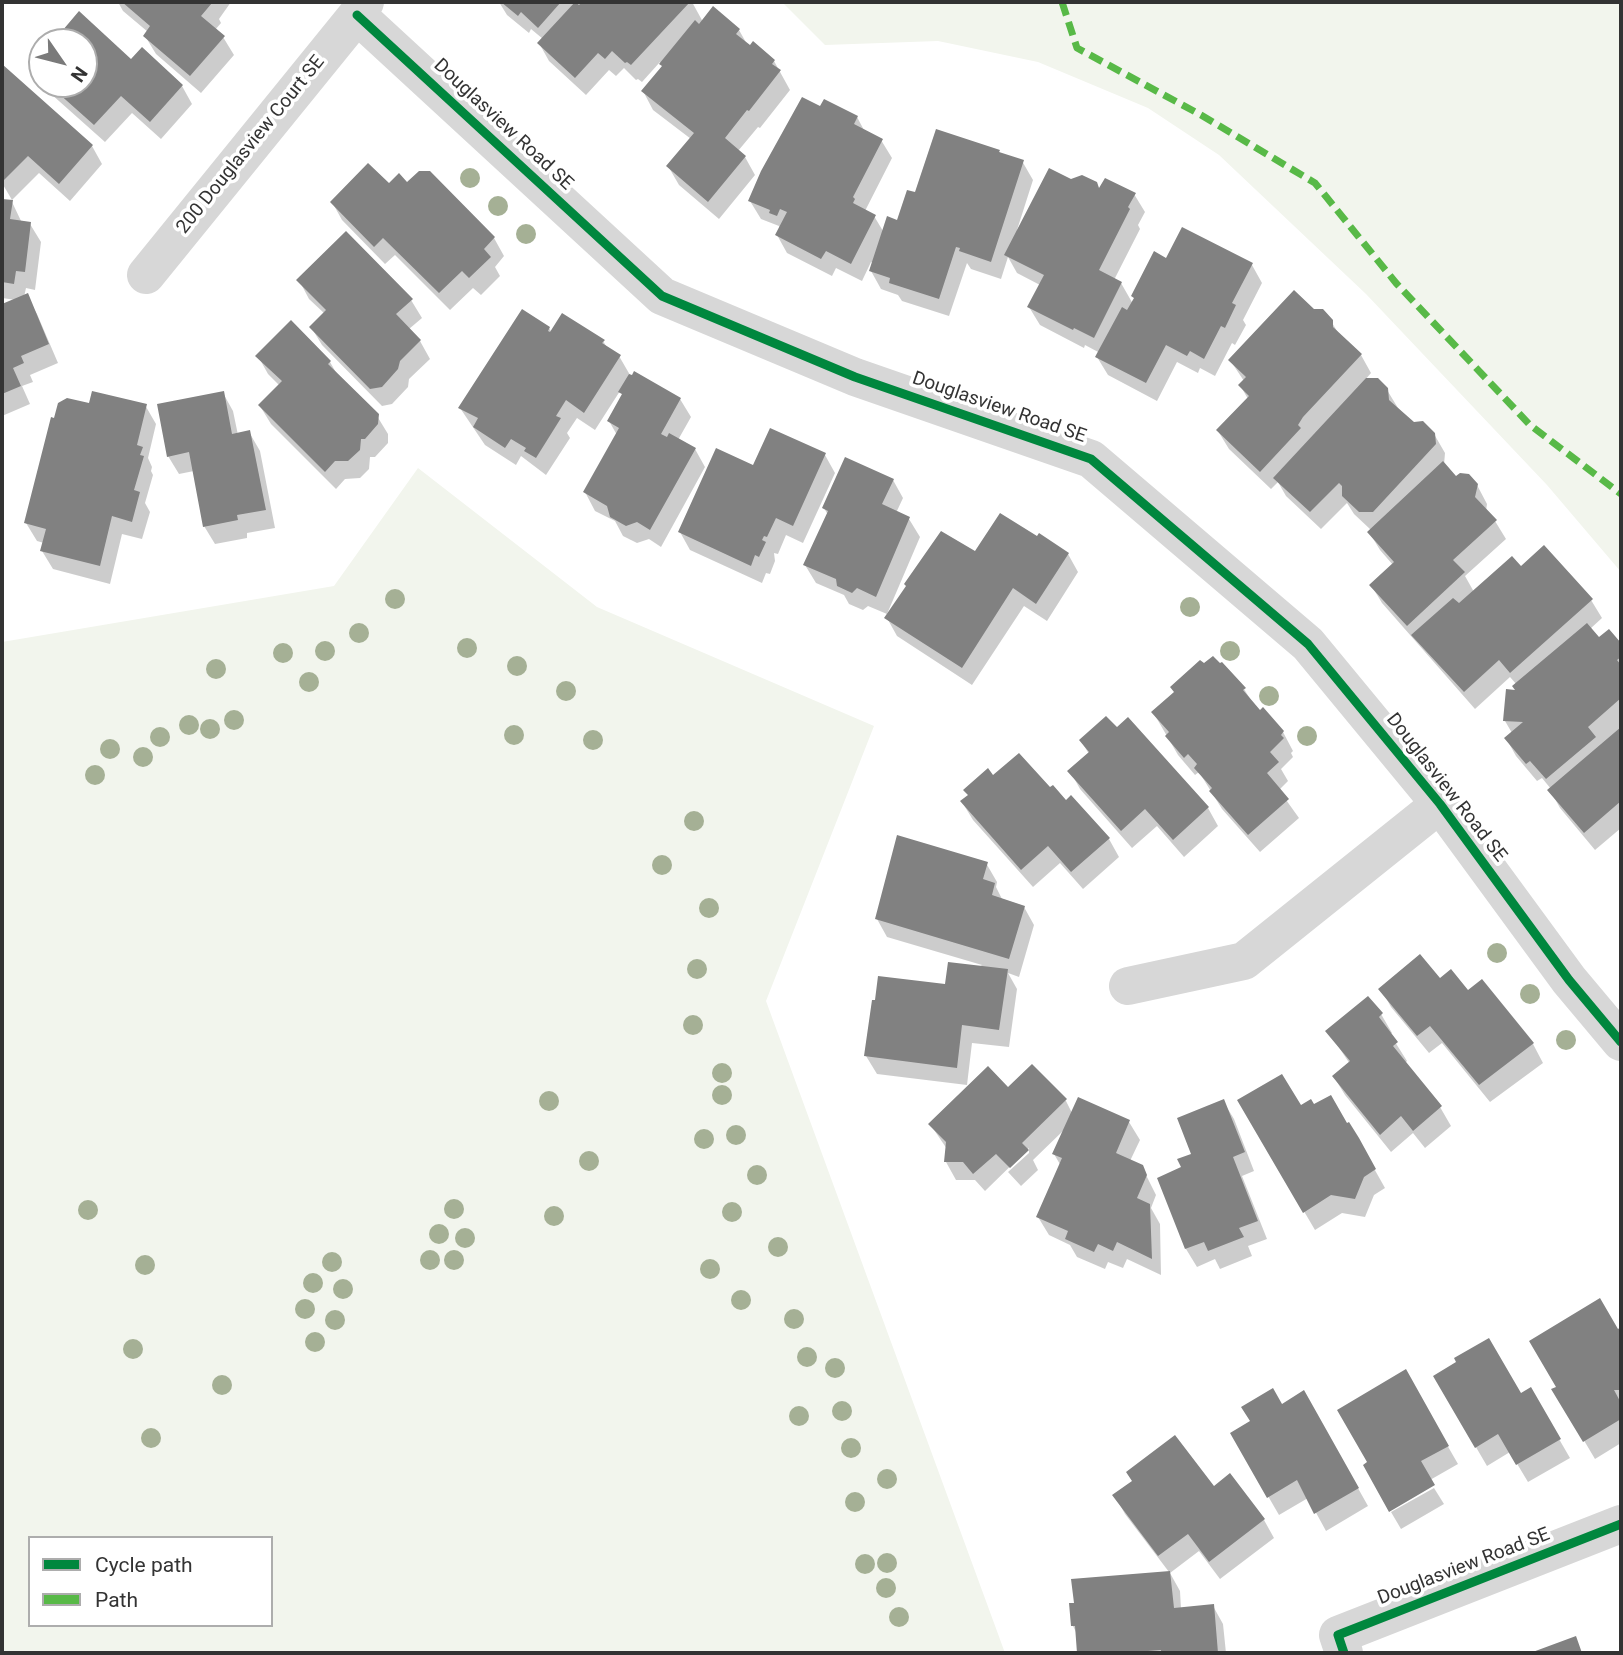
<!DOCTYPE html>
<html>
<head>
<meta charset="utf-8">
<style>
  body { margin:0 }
  #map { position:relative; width:1623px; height:1655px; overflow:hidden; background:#fff; font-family:Roboto,sans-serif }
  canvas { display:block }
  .frame { position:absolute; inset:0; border:4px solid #333; pointer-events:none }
  .legend { position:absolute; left:28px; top:1536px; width:245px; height:91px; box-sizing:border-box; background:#fff; border:2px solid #adadad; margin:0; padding:9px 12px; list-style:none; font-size:21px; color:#333 }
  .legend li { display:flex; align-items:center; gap:14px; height:35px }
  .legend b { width:35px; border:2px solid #adadad }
  .north { position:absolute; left:28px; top:28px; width:70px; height:70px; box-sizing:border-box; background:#fff; border:2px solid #adadad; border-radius:50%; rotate:125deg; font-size:19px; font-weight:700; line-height:28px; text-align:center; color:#333 }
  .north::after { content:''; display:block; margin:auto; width:24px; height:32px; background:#7a7a7a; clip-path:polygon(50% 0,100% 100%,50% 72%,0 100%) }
</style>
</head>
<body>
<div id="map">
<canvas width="1623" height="1655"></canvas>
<div class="frame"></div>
<ul class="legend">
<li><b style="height:9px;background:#00873e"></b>Cycle path</li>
<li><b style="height:9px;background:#58b947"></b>Path</li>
</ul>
<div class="north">N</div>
</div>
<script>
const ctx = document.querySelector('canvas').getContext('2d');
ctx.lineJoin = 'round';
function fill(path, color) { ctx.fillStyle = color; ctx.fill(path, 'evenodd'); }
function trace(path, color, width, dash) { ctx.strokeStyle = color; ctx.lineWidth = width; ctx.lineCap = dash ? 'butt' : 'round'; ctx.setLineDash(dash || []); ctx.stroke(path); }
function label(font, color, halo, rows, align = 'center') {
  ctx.font = font + ' Roboto,sans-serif'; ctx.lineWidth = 7; ctx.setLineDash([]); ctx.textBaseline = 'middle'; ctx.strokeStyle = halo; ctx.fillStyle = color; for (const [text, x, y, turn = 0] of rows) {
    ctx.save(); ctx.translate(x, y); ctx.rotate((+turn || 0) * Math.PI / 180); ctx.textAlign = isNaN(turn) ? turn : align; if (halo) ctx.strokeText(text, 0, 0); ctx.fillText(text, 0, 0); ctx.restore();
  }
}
fill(new Path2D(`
  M782 2H1621V572L1547 485 1366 294 1219 155 1148 108 1038 62 938 41 825 45Z
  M418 468 597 607 874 726 766 1001 1005 1653H2V642L334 586ZM30 1538H271V1625H30Z`), '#f2f5ed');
fill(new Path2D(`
  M118 2H231L219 19 221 23 215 30 223 37 234 55 201 93 156 54 145 36 148 32 123 11Z
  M499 2H692L703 22 739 30 748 46 774 61 790 90 760 128 758 127 738 151 745 157 755 175 719 219 679 185 668 166 691 139 653 110 643 91 663 67 660 62 642 82 638 79 636 80 624 68 616 76 609 70 586 95 549 61 539 43 543 39 531 29 529 33 507 15Z
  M79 14 131 61 142 50 182 86 192 104 161 139 132 113 105 142 41 85 31 67 42 54V84H84V42H47L58 39Z
  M2 66 92 146 102 164 70 201 39 173 12 200 2 183Z
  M821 108 857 117 865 132 881 140 892 158 865 211 874 216 883 231 898 222 916 195 999 151 1001 155 1022 161 1033 180 1017 230 1019 231 1071 181 1100 191 1134 194 1145 212 1138 225 1140 229 1114 280 1121 283 1133 304 1135 300 1133 296 1167 260 1252 265 1262 283 1243 320 1246 325 1235 345 1232 343 1215 376 1200 368 1198 373 1177 362 1157 401 1108 375 1097 357 1100 353 1085 345 1084 348 1040 325 1029 307 1040 285 1017 273 1008 257 1001 279 971 269 967 263 949 316 902 301 898 295 881 289 871 271 873 263 871 262 862 281 836 268 832 276 787 253 777 235 780 229 779 226 761 219 750 201Z
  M389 185 494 238 504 256 495 267 500 276 481 295 473 288 450 310 395 255 385 264 342 220 332 202Z
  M2 200 12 202 22 223 30 224 41 242 35 290 26 288 24 297 27 296 37 314 58 363 30 375 33 382 22 386 30 404 2 416V306L16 300 2 298Z
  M299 280 411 300 422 318 409 329 420 341 430 359 409 379 408 387 392 404 382 406 322 345 311 327 325 314 309 299Z
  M1313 311 1331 321 1340 336 1361 355 1371 373 1365 380 1387 390 1398 408 1413 424 1434 434 1445 453 1444 465 1456 478 1477 485 1487 504 1486 511 1495 521 1506 539 1465 576 1474 592 1520 568 1591 600 1602 618 1590 629 1598 640 1608 631 1621 646V828L1595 850 1560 808 1550 790 1551 789 1542 778 1537 781 1516 756 1506 738 1512 733 1505 721 1517 691V685L1510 677 1475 709 1382 603 1371 585 1393 565 1380 550 1369 532 1371 530 1354 514 1347 503 1321 529 1286 496 1278 482 1271 489 1229 449 1218 431 1248 399 1240 385 1244 381 1230 360Z
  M291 323 330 362 338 376 377 416 388 434V443L375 457H370L369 469 360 478 345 479 336 489 271 424 260 406 280 386 268 374 258 356Z
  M549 328 552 333 603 341 608 349 619 356 630 375 680 399 691 417 678 440 695 449 705 467 661 547 649 539 637 543 623 536 615 521 595 511 585 492 617 435 609 421 623 396 620 391 595 430 577 418 567 433 570 438 546 475 521 456 516 465 485 445 460 408Z
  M223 393 233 411 238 435 249 432 260 451 275 528 247 533V538L215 544 204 526 194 471 179 474 168 456Z
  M90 405H145L156 424 148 458 152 467 151 471 153 475 145 503 150 512 142 539 122 534 110 584 53 569 42 551 44 543 37 541 26 523Z
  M825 455 835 473 803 543 786 535 778 554 774 553 775 561 770 574 766 573 762 583 690 550 680 532 754 467Z
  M893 480 903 498 896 513 909 519 920 537 887 614 868 606 863 610 849 604 844 595 816 583 805 565 828 515 824 508Z
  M1038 539 1068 554 1078 572 1047 621 1024 606 972 685 897 636 887 618 976 554Z
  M1244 689 1254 705 1283 732 1293 751 1291 753 1293 757 1281 769 1288 781 1279 790 1299 818 1260 852 1222 809 1199 772 1195 775 1178 755 1153 712Z
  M1128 719 1208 808 1218 826 1184 857 1157 826 1132 848 1080 789 1070 771 1089 754 1081 741 1116 730Z
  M993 778 1050 790 1109 839 1119 857 1083 889 1060 863 1033 887 973 820 962 802Z
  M986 863 997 882 996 887 1003 901 1024 907 1034 925 1019 977 1008 973 1017 989 1009 1047 972 1043 967 1085 877 1074 866 1056 947 986 982 965 887 937 877 919Z
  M1440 980 1468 992 1481 982 1533 1044 1543 1063 1490 1102 1442 1043 1429 1053 1391 1007 1381 989Z
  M1381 1014 1392 1033 1390 1034 1407 1061 1405 1063 1440 1107 1451 1126 1425 1148 1413 1133 1391 1152 1345 1095 1334 1077 1350 1064 1328 1031Z
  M1032 1067 1066 1101 1072 1113 1129 1122 1140 1140 1130 1161 1142 1167 1156 1195 1151 1208 1160 1224 1161 1275 1127 1259 1123 1268 1108 1262 1105 1269 1077 1257 1070 1245 1049 1235 1038 1217 1061 1166 1054 1154 1064 1130 1033 1160 1038 1170 1021 1186 1008 1172 1029 1153V1148L985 1191 975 1180H956L946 1162 947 1149 930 1124 1008 1090Z
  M1223 1101 1234 1119 1254 1171 1242 1176 1267 1239 1248 1246 1252 1256 1220 1269 1215 1259 1197 1267 1186 1249 1159 1179 1184 1168Z
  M1239 1101 1300 1108 1346 1125 1349 1124 1385 1188 1374 1195 1365 1217 1342 1213 1315 1230Z
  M1620 1330 1621 1443 1595 1459 1554 1390Z
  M1405 1372 1458 1464 1430 1480 1370 1463Z
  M1435 1377 1521 1395 1530 1389 1570 1458 1528 1482 1510 1452 1487 1466Z
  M1304 1392 1368 1506 1326 1531 1308 1498 1279 1515 1232 1434Z
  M1230 1476 1264 1520 1274 1538 1220 1579 1199 1551 1170 1573 1180 1591 1181 1609 1213 1606 1223 1624 1226 1653H1079L1077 1634 1073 1626 1169 1572 1125 1514 1115 1496 1213 1488Z
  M1434 1488 1444 1504 1401 1529 1391 1512Z`), '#0003');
fill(new Path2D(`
  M122 2H209L212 3 201 16 225 36 190 76 143 36 150 26Z
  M501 2H561L538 28 521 12 518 16Z
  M575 2 579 5 582 2H690L631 65 627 62 625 63 612 51 605 59 598 53 575 78 537 43Z
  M713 6 740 29 736 34 750 45 753 41 775 60 772 64 781 70 749 111 747 110 725 138 746 156 708 202 666 166 694 133 641 91 662 66 659 64 695 20 699 24Z
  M79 11 131 59 142 47 183 85 150 122 121 96 94 125 48 84H84V42H45L49 37H57Z
  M42 52V79L29 67Z
  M2 64 93 145 59 184 28 156 2 182Z
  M802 97 820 106 824 99 858 116 854 124 883 139 853 197 855 199 853 203 876 215 851 264 826 251 821 259 775 235 787 212 780 209 777 216 769 213 770 210 748 201 761 171Z
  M936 129 1000 150 999 152 1024 160 991 262 959 251 960 248 956 247 939 299 889 283 890 278 869 271 887 216 897 220 907 190 915 192Z
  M368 163 389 183 399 173 407 182 419 171H430L495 237 484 249 491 257 469 278 462 271 439 293 383 238 374 247 330 202Z
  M1049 168 1071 179 1082 175 1097 182 1099 188 1105 178 1136 193 1128 207 1130 209 1099 270 1122 282 1094 338 1074 328 1073 330 1027 307 1044 275 1004 255Z
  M2 199 13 200 10 219 31 222 25 272 16 271 14 284 2 282Z
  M1182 227 1253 263 1232 303 1236 305 1225 328 1221 326 1204 359 1190 351 1187 356 1166 345 1146 383 1095 357 1122 307 1127 310 1134 298 1131 296 1154 251 1166 258Z
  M346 231 413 299 396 314 421 340 400 361 398 369 382 387 370 389 309 327 326 310 296 280Z
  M1294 290 1314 309H1323L1333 320V327L1362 354 1303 417 1298 425 1301 428 1260 472 1216 430 1249 396 1238 385 1246 377 1228 360Z
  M28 293 49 344 21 356 24 363 13 368 21 386 2 394V304Z
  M522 309 550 327 548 331 550 332 562 313 605 340 602 343 621 355 584 413 566 400 556 416 561 418 536 458 524 451 526 448 511 439 505 448 473 427 478 418 458 408Z
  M291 320 331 361 328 364 379 414 378 424 365 439H361L360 450 348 461H335L325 472 258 405 282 381 255 356Z
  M634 371 681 398 661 434 667 437 669 433 696 448 650 530 637 522 626 526 610 517 607 506 583 492 619 428 607 421 622 394 618 392 629 374 632 375Z
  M1366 378H1378L1388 388 1389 400 1414 422 1423 421 1435 433 1436 444 1373 512H1359L1342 496V486L1339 483 1310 512 1273 478Z
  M92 391 147 404 137 445 143 447 140 455 144 456 134 490 140 492 132 522 112 516 100 566 40 551 46 529 24 523 51 417 54 418 58 403 67 398 89 403Z
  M224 391 232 434 250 430 266 510 237 515 238 520 203 527 189 452 167 457 157 404Z
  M770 428 826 453 793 526 776 518 767 537 764 536 762 540 766 542 759 557 755 555 751 566 678 532 716 448 753 465Z
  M845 457 894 479 882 504 910 517 876 597 857 588 852 593 837 586 836 579 803 565 828 511 822 508Z
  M1443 461 1456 476 1460 473 1469 474 1478 484 1475 497 1497 520 1453 560 1465 572 1407 626 1369 585 1394 562 1367 532Z
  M1000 513 1037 536 1039 533 1069 553 1036 604 1013 588 962 668 884 618 906 586 904 584 941 531 975 551Z
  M1544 545 1593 599 1510 673 1499 660 1464 692 1411 635 1453 598 1459 603 1512 556 1521 566Z
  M1587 623 1599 637 1609 629 1621 643V657L1617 660 1621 665V698L1588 727 1596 737 1546 779 1530 761 1526 764 1504 738 1523 722 1503 721 1506 689 1515 690 1512 686Z
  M1213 656 1220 663 1222 662 1246 688 1243 690 1260 710 1263 707 1284 731 1281 735 1284 738 1270 752 1279 762 1267 773 1289 799 1248 835 1209 791 1212 788 1194 768 1197 764 1188 754 1184 758 1165 736 1169 732 1151 712 1174 692 1170 687 1200 660 1204 663Z
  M1106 716 1117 727 1128 717 1209 807 1173 840 1145 809 1121 831 1067 771 1089 752 1079 740Z
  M1621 727V801L1584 833 1547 790Z
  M1019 753 1050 787 1053 785 1066 800 1071 795 1110 838 1071 872 1048 846 1021 870 960 801 968 795 963 790 988 768 993 775Z
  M897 835 988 862 983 879 995 883 992 895 1025 906 1009 959 875 919Z
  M1420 954 1440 978 1451 969 1468 990 1482 979 1534 1043 1479 1085 1430 1026 1417 1036 1378 989Z
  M948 962 1008 969 999 1030 962 1025 957 1068 864 1056 872 1000H875L878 976 945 984Z
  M1368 996 1383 1013 1379 1017 1398 1042 1393 1046 1442 1106 1413 1131 1401 1116 1380 1135 1332 1076 1350 1061 1325 1031Z
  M1032 1064 1067 1099 1022 1143 1029 1150 1010 1168 996 1154 973 1174 963 1162H944L946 1142 928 1124 988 1066 1008 1087Z
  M1282 1074 1301 1105 1311 1099 1314 1104 1331 1095 1347 1123 1349 1122 1359 1138 1376 1169 1364 1177 1355 1199 1331 1195 1303 1213 1237 1100Z
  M1078 1097 1130 1120 1116 1153 1143 1165 1147 1175 1137 1198 1150 1204 1152 1259 1117 1242 1113 1251 1098 1244 1094 1252 1065 1239 1068 1231 1036 1217 1062 1158 1052 1154Z
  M1224 1099 1245 1152 1233 1157 1258 1221 1239 1228 1244 1237 1208 1251 1204 1242 1185 1249 1157 1178 1181 1167 1177 1159 1191 1154 1177 1118Z
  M1600 1298 1618 1329 1621 1327V1390H1614L1621 1403V1419L1583 1442 1551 1389 1556 1387 1529 1341Z
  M1489 1338 1521 1393 1531 1387 1561 1439 1516 1465 1498 1434 1475 1448 1433 1376 1456 1362 1454 1358Z
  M1406 1369 1449 1446 1421 1461 1435 1485 1389 1512 1363 1465 1367 1462 1337 1410Z
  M1273 1388 1282 1404 1304 1390 1359 1488 1314 1514 1297 1480 1267 1498 1230 1433 1250 1421 1241 1407Z
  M1175 1435 1214 1486 1230 1473 1265 1519 1209 1562 1188 1534 1158 1556 1112 1495 1132 1481 1126 1472Z
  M1170 1571 1174 1608 1214 1604 1218 1653H1161V1650L1122 1653H1077L1075 1626H1071L1069 1603H1074L1071 1579Z
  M1576 1636 1582 1653H1530Z`), '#818181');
trace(new Path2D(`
  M357 15 662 296 855 377 1091 459 1308 644 1440 804 1569 980 1621 1042
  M146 275 357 15 365 2
  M1128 986 1244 961 1440 804
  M1344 1653 1338 1635 1621 1524`), '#d7d7d7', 38);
trace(new Path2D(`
  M1062 2 1077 48 1201 115 1315 183 1396 283 1530 425 1621 494`), '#58b947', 7, [14, 7]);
trace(new Path2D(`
  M357 15 662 296 855 377 1091 459 1308 644 1440 804 1569 980 1621 1042
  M1344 1653 1338 1635 1621 1524`), '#00873e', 9);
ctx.fillStyle = '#a5b095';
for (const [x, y] of [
  [470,178],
  [498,206],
  [526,234],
  [395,599],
  [1190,607],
  [359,633],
  [467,648],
  [325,651],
  [1230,651],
  [283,653],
  [517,666],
  [216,669],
  [309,682],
  [566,691],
  [1269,696],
  [234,720],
  [189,725],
  [210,729],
  [514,735],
  [1307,736],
  [160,737],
  [593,740],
  [110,749],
  [143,757],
  [95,775],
  [694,821],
  [662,865],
  [709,908],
  [1497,953],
  [697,969],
  [1530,994],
  [693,1025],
  [1566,1040],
  [722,1073],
  [722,1095],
  [549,1101],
  [736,1135],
  [704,1139],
  [589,1161],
  [757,1175],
  [454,1209],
  [88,1210],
  [732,1212],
  [554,1216],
  [439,1234],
  [465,1238],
  [778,1247],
  [430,1260],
  [454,1260],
  [332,1262],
  [145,1265],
  [710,1269],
  [313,1283],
  [343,1289],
  [741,1300],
  [305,1309],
  [794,1319],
  [335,1320],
  [315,1342],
  [133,1349],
  [807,1357],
  [835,1368],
  [222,1385],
  [842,1411],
  [799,1416],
  [151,1438],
  [851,1448],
  [887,1479],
  [855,1502],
  [887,1563],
  [865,1564],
  [886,1588],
  [899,1617]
]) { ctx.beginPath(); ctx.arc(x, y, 10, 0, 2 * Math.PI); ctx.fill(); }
label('19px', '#333', '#fff', [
  ["Douglasview Road SE",503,125,43],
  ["200 Douglasview Court SE",251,145,-51],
  ["Douglasview Road SE",999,408,19],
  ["Douglasview Road SE",1446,788,52],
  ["Douglasview Road SE",1464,1567,-21]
]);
</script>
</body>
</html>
